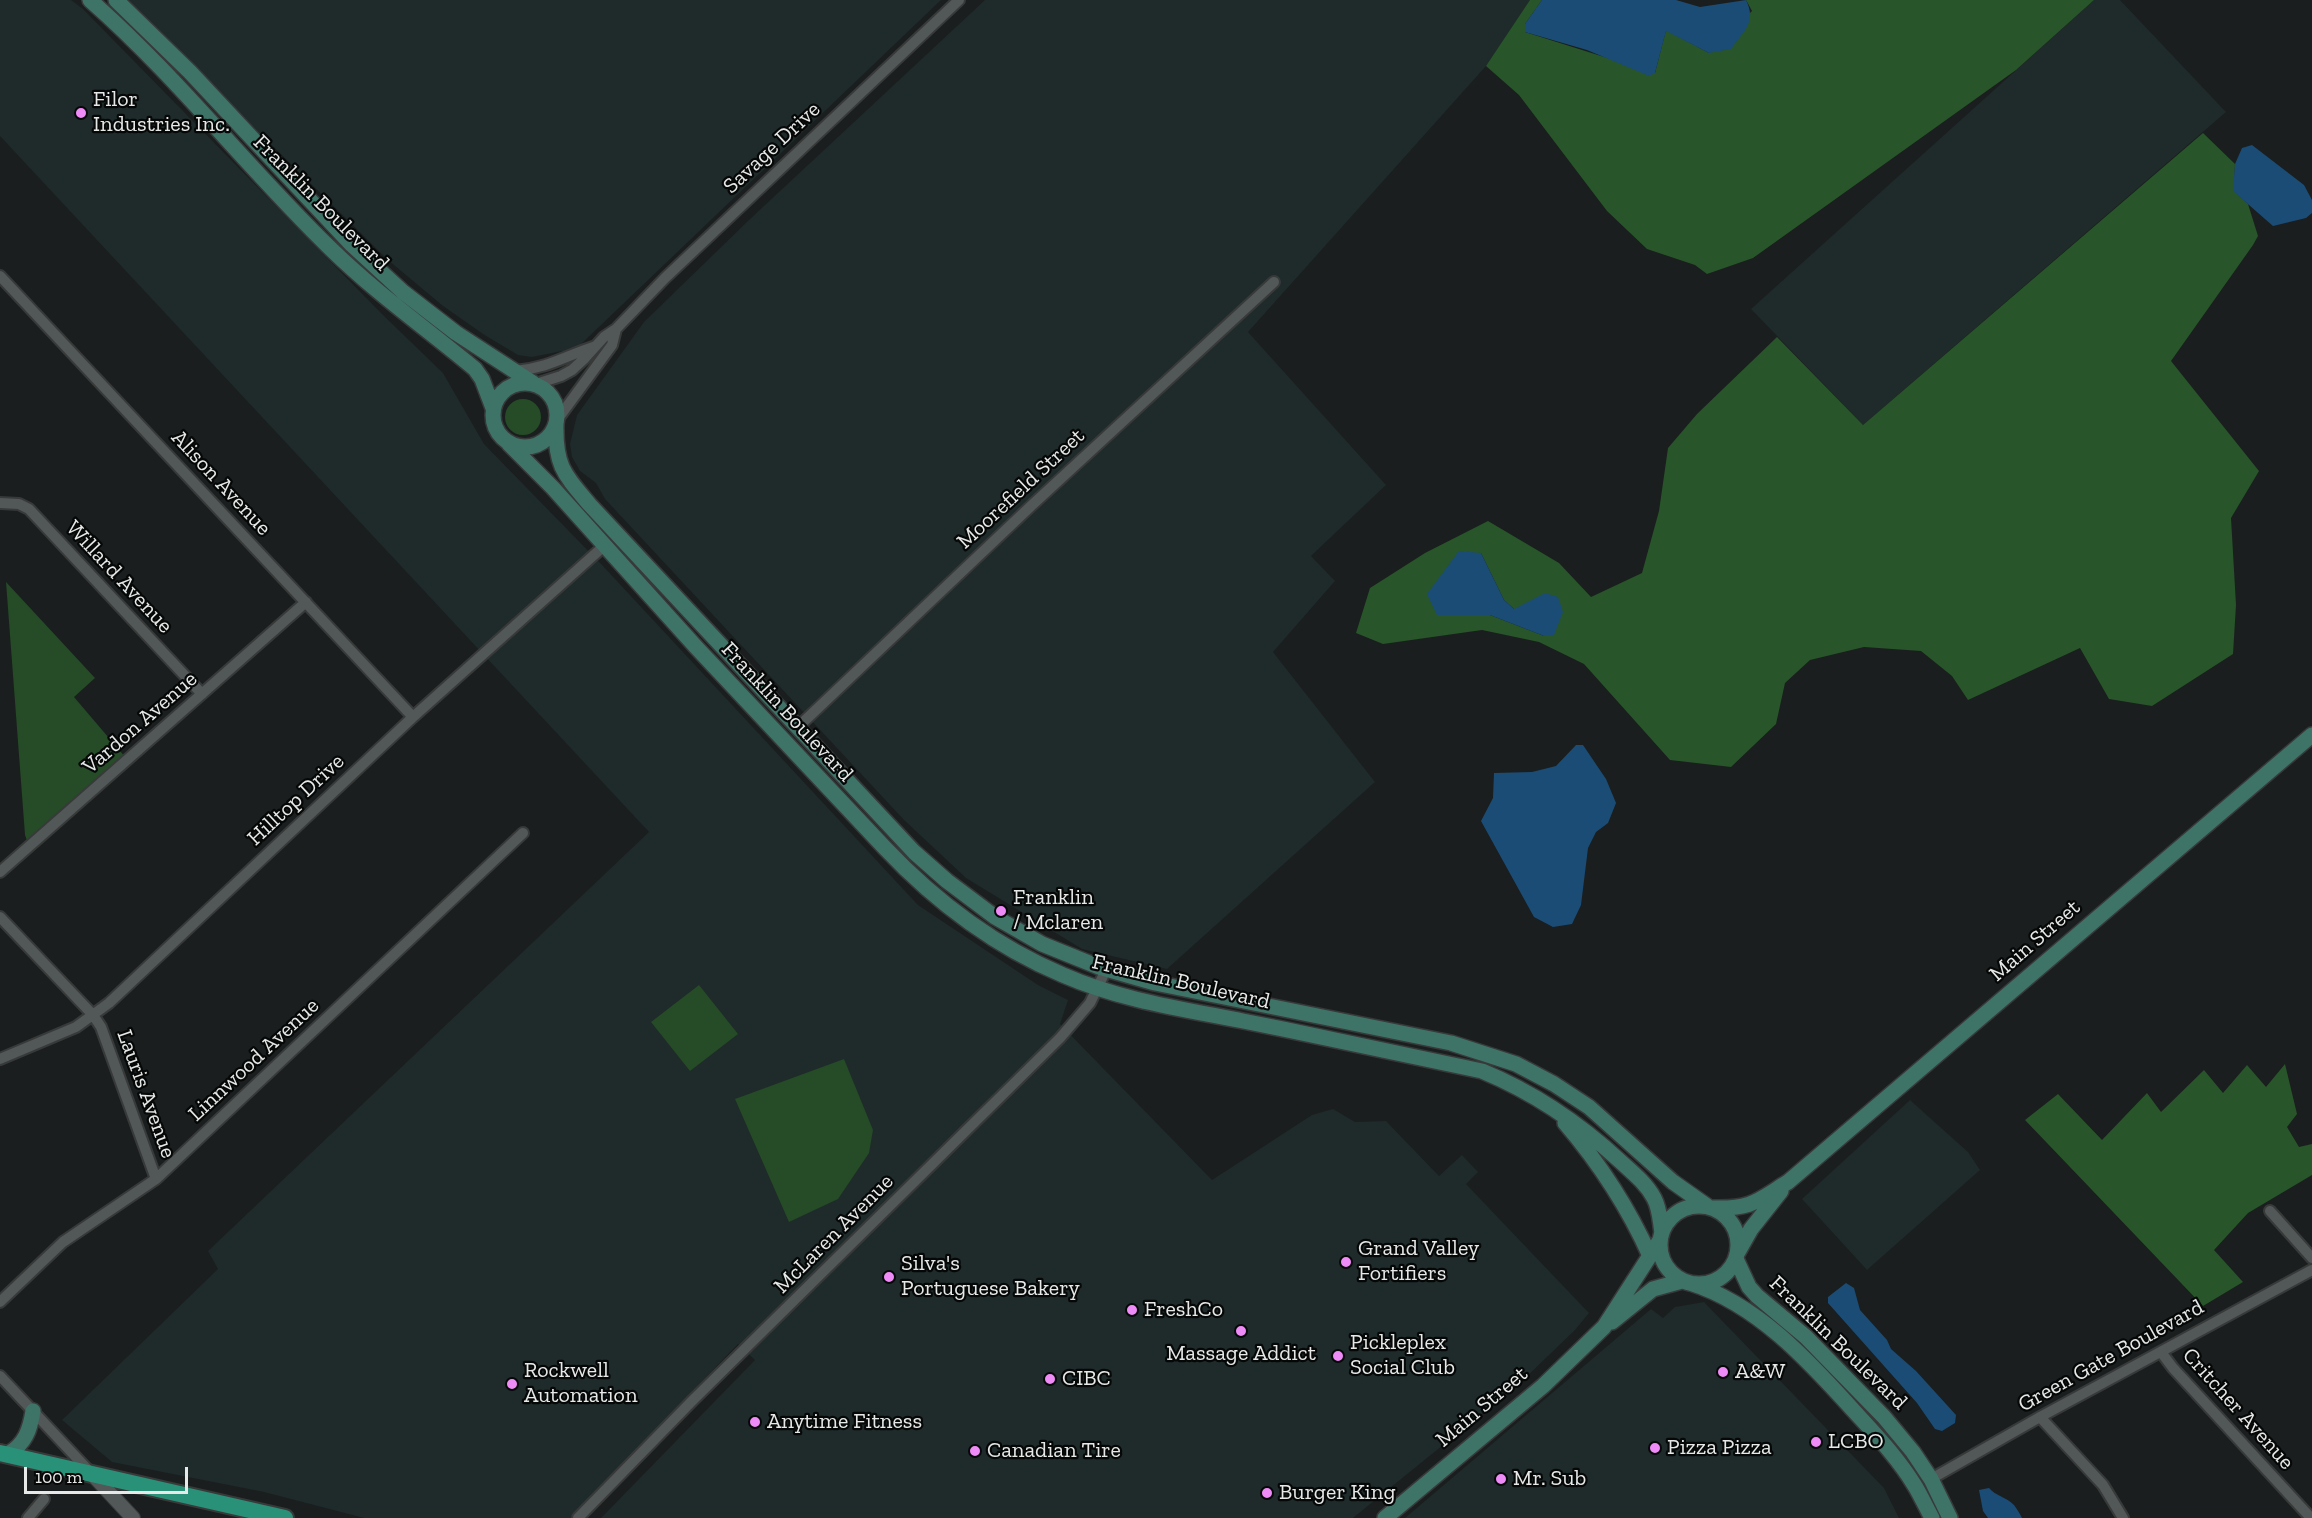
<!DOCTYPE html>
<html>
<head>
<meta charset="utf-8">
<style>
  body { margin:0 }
  #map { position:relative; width:2312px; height:1518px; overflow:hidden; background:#1a1e1e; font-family:"Zilla Slab",serif }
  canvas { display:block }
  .scale { position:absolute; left:24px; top:1467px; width:164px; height:27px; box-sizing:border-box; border:3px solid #e7e9e9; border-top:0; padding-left:8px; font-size:18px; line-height:21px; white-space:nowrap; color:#e7e9e9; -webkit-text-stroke:4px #060808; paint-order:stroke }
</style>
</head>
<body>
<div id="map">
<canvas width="2312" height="1518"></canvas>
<div class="scale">100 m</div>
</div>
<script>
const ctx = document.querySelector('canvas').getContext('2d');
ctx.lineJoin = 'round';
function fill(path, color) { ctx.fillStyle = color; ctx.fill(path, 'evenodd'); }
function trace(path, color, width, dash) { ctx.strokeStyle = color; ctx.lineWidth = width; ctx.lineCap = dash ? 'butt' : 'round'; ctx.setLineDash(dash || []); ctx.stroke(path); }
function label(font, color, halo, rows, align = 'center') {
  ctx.font = font + ' "Zilla Slab",serif'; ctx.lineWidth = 4.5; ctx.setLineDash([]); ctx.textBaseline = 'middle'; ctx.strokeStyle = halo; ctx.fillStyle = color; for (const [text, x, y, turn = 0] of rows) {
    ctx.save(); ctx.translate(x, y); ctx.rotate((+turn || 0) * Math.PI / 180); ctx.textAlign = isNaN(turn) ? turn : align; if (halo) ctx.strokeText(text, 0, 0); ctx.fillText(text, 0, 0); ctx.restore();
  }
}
fill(new Path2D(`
  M0 0H71L83 9 382 314 443 373 484 444 603 566 918 905 1038 985 1068 1000 1060 1024 1212 1180 1312 1115 1333 1109 1355 1122 1386 1121 1439 1176 1462 1155 1478 1172 1466 1184 1589 1313 1575 1330 1522 1381 1353 1518H601L755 1360 738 1344 571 1518H364L264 1492 112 1462 62 1420 218 1269 208 1251 649 832 0 136Z
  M125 0H941L578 347 567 353 562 351 532 357 518 355 483 334 443 306 388 260Z
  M985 0H1556L1486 66 1248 332 1386 485 1311 556 1335 581 1273 652 1375 782 1167 969 1082 949 966 878 904 820 605 499 596 483 580 471 572 457 570 444 577 415 644 322 749 220Z
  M2094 0H2120L2226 112 1863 425 1751 309Z
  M1910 1100 1968 1152 1980 1170 1867 1270 1802 1199Z
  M1704 1302 1884 1488 1899 1518H1405L1651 1309 1663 1318 1675 1307Z`), '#1f2a2a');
fill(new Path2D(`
  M505 417a18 18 0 1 1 36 0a18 18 0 1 1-36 0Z
  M6 582 95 678 74 697 126 758 30 849 25 835Z
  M699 985 738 1034 690 1071 651 1022Z
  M844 1059 873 1130 869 1153 838 1199 789 1222 735 1099Z`), '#254b27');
fill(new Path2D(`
  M1530 0H1542L1525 24V32L1655 73 1666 30 1709 53 1752 11 1746 0H2094L2016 70 1753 258 1707 274 1695 265 1647 249 1607 211 1519 95 1486 66Z
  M2203 133 2235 164 2234 191 2248 204 2258 236 2253 245 2171 361 2259 471 2231 518 2236 605 2233 654 2152 706 2109 699 2080 648 1968 700 1952 676 1921 651 1864 647 1810 660 1785 683 1776 724 1731 767 1670 760 1584 664 1539 642 1482 630 1383 644 1356 633 1370 588 1425 553 1488 521 1559 563 1591 597 1642 573 1659 511 1668 448 1697 414 1777 337 1863 425ZM1481 553 1504 600 1544 636 1490 615Z
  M2285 1064 2297 1114 2287 1127 2299 1147 2312 1144V1175L2248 1213 2214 1250 2243 1282 2203 1306 2025 1120 2058 1094 2102 1140 2147 1093 2161 1112 2204 1070 2223 1093 2247 1065 2266 1087Z`), '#285529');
fill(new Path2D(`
  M1542 0H1676L1700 7 1746 0C1757 22 1744 31 1731 49L1709 53 1666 31 1655 73 1649 76 1587 50 1525 32V24Z
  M2252 145 2304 185 2312 200V213L2306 218 2273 226 2233 191 2235 164 2242 148Z
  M1459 551 1481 553 1504 600 1514 609 1545 593 1558 597 1563 612 1554 635 1544 636 1490 615H1437L1427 594Z
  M1576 745H1583L1606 779 1616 803 1608 823 1596 832 1588 848 1581 905 1572 924 1553 927 1534 917 1481 821 1493 798 1494 773 1532 772 1556 766Z
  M1846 1283 1854 1288 1860 1310 1887 1340 1891 1349 1916 1371 1956 1415 1955 1423 1942 1431 1935 1429 1917 1403 1828 1303V1297Z
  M1989 1488C1996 1496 2006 1497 2014 1505 2017 1509 2020 1514 2022 1518H1988L1983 1511 1979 1490Z`), '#1b4c75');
const minor = new Path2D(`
  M0 276 413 717
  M515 371C549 368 565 356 596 346
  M536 384 561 376 572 370 585 358 604 337 616 329 665 278 959 0
  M557 420 612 345 616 329
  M0 503 19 504 29 509 202 694
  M798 727 1031 506 1274 282
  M0 872 306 602
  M0 917 93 1015 101 1027 156 1179
  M0 1059 76 1027 109 1003 413 717 604 546
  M2270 1211 2312 1258
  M0 1302 63 1242 156 1179 523 833
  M2161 1352 2173 1368 2311 1518
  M0 1376 90 1472
  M2040 1417 2103 1485 2123 1518
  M1931 1479 2040 1417 2312 1270
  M28 1518 44 1499
  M578 1518 692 1401 1060 1038 1090 1003 1106 970`);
const tertiary = new Path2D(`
  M92 1474 133 1518`);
const secondary = new Path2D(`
  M90 0C177 76 248 169 331 249 376 293 427 329 475 369L482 379 493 408
  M116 0 190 72 352 245 403 292 456 333 533 383
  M493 415a32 32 0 1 1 64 0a32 32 0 1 1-64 0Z
  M556 424C555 466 564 474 590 505L914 852 947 881 995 917 1042 944 1099 967 1155 983 1451 1043 1516 1064 1554 1084 1589 1107 1673 1182 1707 1206
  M509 444 553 488 696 647 884 847C935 901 994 946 1063 975 1120 1000 1182 1009 1243 1021 1323 1037 1403 1054 1482 1071 1535 1093 1579 1123 1620 1161 1632 1172 1646 1183 1654 1198 1660 1209 1660 1221 1662 1233
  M1565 1123C1600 1164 1628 1207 1650 1256
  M1660 1245a39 39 0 1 1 78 0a39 39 0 1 1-78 0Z
  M1714 1208C1752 1209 1757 1201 1788 1182L2312 735
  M1738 1252 1751 1229 1781 1191
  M1736 1259 1749 1287 1757 1296 1806 1337 1884 1417 1913 1452 1931 1479 1950 1518
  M1690 1283C1757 1304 1808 1360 1854 1411 1876 1435 1898 1458 1915 1486 1921 1496 1926 1507 1932 1518
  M1612 1322 1653 1289 1682 1281
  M8 1454C25 1444 30 1430 33 1411
  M1385 1518 1543 1386 1604 1327 1660 1240`);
const primary = new Path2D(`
  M0 1453 285 1518`);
trace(minor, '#383a3a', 14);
trace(tertiary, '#383a3a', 16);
trace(secondary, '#383a3a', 18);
trace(primary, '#383a3a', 20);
trace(minor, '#525757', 10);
trace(tertiary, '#525757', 14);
trace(secondary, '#3e7468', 15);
trace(primary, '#2a9179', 16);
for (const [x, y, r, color] of [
  [81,113,6,"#ef8bf6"],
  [1001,911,6,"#ef8bf6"],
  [1346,1262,6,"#ef8bf6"],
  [889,1277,6,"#ef8bf6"],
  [1132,1310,6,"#ef8bf6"],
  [1241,1331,6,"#ef8bf6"],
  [1338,1356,6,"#ef8bf6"],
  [1723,1372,6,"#ef8bf6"],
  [1050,1379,6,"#ef8bf6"],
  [512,1384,6,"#ef8bf6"],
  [755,1422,6,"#ef8bf6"],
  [1816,1442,6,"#ef8bf6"],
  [1655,1448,6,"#ef8bf6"],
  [975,1451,6,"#ef8bf6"],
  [1501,1479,6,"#ef8bf6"],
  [1267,1493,6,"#ef8bf6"]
]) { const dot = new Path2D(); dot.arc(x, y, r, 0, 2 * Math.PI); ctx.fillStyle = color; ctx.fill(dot); trace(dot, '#060808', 2); }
label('22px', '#e7e9e9', '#060808', [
  ["Filor",93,100],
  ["Industries Inc.",93,125],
  ["Franklin",1013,898],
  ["/ Mclaren",1013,923],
  ["Grand Valley",1358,1249],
  ["Fortifiers",1358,1274],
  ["Silva's",901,1264],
  ["Portuguese Bakery",901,1289],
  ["FreshCo",1144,1310],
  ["Pickleplex",1350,1343],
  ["Social Club",1350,1368],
  ["Massage Addict",1241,1354,"center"],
  ["Rockwell",524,1371],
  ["Automation",524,1396],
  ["A&W",1735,1372],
  ["CIBC",1062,1379],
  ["Anytime Fitness",767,1422],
  ["LCBO",1828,1442],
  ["Pizza Pizza",1667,1448],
  ["Canadian Tire",987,1451],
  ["Mr. Sub",1513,1479],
  ["Burger King",1279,1493]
], 'left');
label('22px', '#e7e9e9', '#060808', [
  ["Savage Drive",772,148,-43],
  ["Franklin Boulevard",321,203,45],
  ["Alison Avenue",221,483,47],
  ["Moorefield Street",1021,489,-43],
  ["Willard Avenue",119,577,47],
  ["Franklin Boulevard",787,712,47],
  ["Vardon Avenue",140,723,-41],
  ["Hilltop Drive",296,800,-43],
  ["Main Street",2035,941,-41],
  ["Franklin Boulevard",1181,982,13],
  ["Linnwood Avenue",254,1060,-43],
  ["Lauris Avenue",146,1094,70],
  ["McLaren Avenue",834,1234,-45],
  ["Franklin Boulevard",1838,1343,44],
  ["Green Gate Boulevard",2111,1356,-29],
  ["Main Street",1482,1407,-40],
  ["Critcher Avenue",2238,1409,48]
]);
</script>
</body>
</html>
